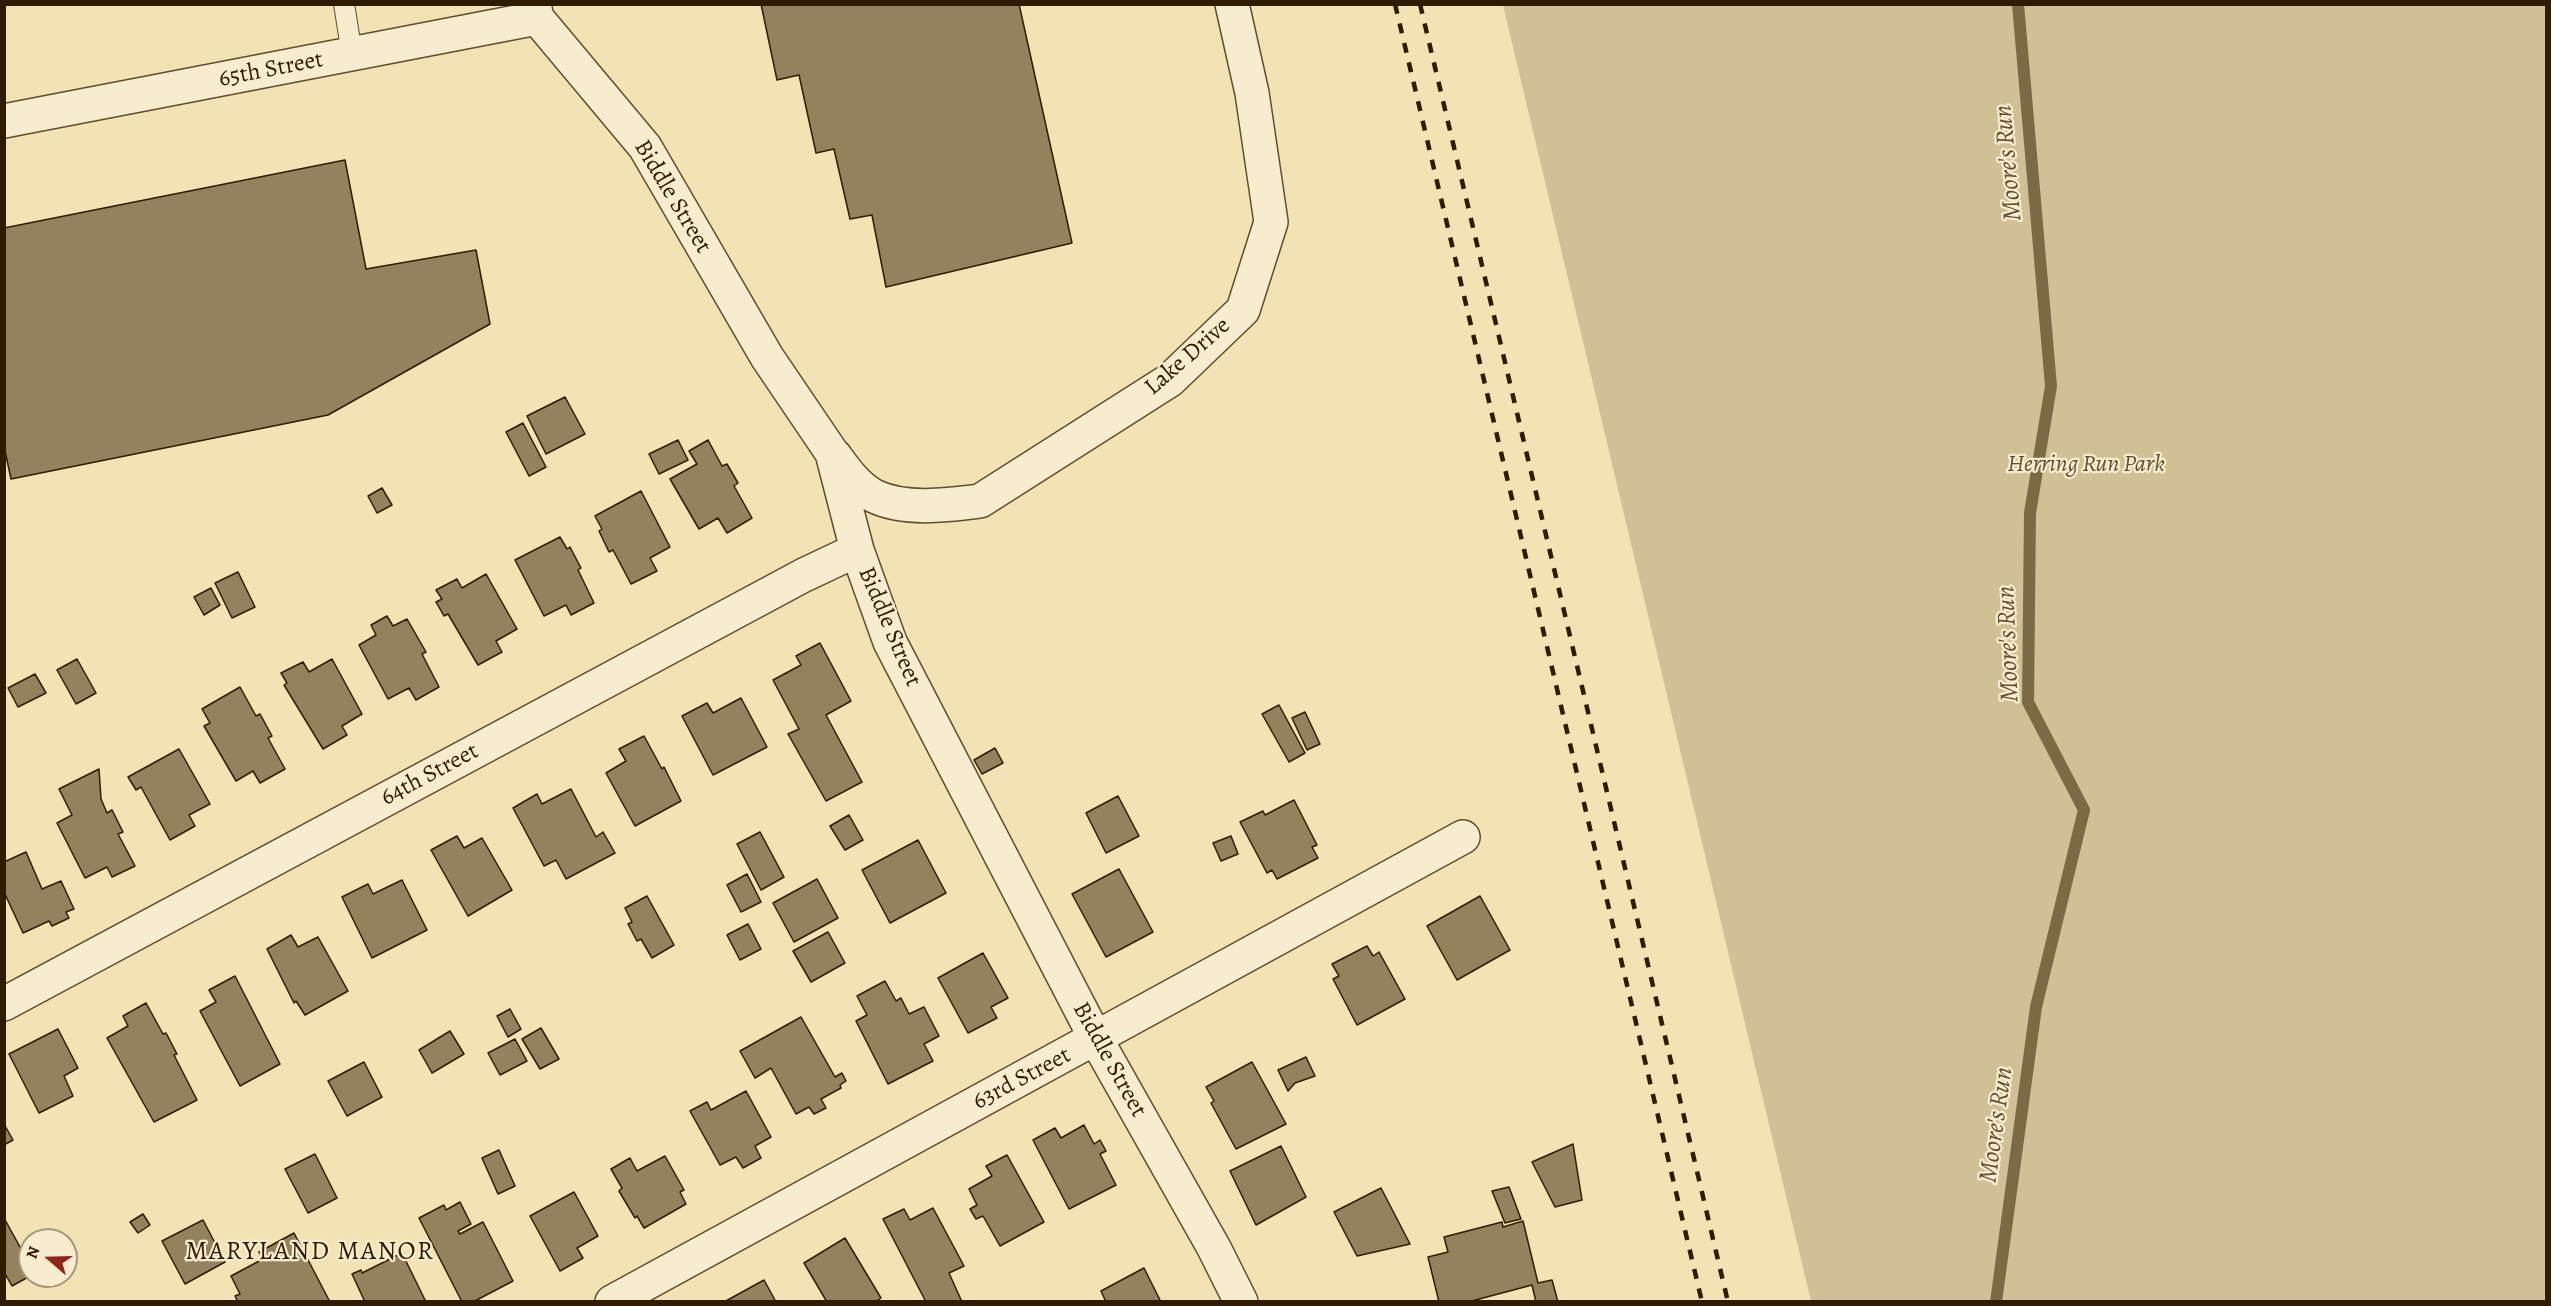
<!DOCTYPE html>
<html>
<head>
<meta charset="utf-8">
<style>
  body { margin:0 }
  #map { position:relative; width:2551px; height:1306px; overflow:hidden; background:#f2e2b4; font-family:Alegreya,serif }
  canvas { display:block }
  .frame { position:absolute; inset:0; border:6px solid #2f1b00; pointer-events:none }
  .north { position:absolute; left:18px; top:1228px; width:60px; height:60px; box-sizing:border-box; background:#f7ecce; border:2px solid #a7987c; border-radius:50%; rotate:290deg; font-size:16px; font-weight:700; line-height:24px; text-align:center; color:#2f1b00 }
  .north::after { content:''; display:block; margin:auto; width:21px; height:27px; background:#8f2418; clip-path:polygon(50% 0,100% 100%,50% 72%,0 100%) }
</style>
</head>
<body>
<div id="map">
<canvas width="2551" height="1306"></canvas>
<div class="frame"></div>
<div class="north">N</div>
</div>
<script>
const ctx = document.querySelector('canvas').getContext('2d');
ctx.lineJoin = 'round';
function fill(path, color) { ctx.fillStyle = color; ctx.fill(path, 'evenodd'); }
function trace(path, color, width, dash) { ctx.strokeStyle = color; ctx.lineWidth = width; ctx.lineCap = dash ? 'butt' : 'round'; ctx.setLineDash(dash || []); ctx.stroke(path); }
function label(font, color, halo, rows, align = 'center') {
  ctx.font = font + ' Alegreya,serif'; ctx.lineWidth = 4.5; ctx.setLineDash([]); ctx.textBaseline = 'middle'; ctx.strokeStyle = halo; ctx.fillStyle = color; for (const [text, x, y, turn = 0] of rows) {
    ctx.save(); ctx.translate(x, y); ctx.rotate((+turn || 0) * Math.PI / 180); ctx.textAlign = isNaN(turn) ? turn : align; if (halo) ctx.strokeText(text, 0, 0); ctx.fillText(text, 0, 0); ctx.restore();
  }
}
fill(new Path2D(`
  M1503 5H2546V1301H1811Z`), '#d1c095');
trace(new Path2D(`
  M1996 1302 2036 1007 2084 810 2028 702 2030 513 2051 386 2018 4`), '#7c6a47', 12);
const building = new Path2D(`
  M761 4H1019L1072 243 886 287 872 215 850 219 834 149 816 153 799 75 777 80Z
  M345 160 366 269 476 250 490 324 328 415 11 479 4 446V228Z
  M565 397 585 434 546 454 527 416Z
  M523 423 546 467 529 476 506 432Z
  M678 440 688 460 659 474 649 454Z
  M708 440 722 466 727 464 738 483 734 486 752 518 727 533 718 518 699 529 670 479 697 464 689 451Z
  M382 488 392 505 377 513 368 496Z
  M641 491 670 547 650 558 657 571 631 584 613 550 609 552 599 531 602 529 595 516Z
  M560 537 567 549 570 547 581 568 578 570 594 603 571 615 566 605 544 616 515 560Z
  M238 572 255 607 232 618 215 583Z
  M486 574 517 629 496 641 502 652 478 665 448 614 444 616 436 602 442 599 436 590 457 579 462 588Z
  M211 588 220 605 204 615 194 597Z
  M387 616 393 626 407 619 426 652 422 654 439 687 416 700 409 688 388 699 359 645 376 635 371 625Z
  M820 643 851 701 826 715 862 782 826 801 788 734 799 729 773 680 801 665 796 656Z
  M77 659 96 693 76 704 57 670Z
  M332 659 362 714 342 726 347 735 323 749 284 685 287 683 281 673 303 662 309 672Z
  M35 674 46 693 18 707 8 688Z
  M240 687 256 716 260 714 272 736 268 738 285 769 260 783 253 771 236 781 204 726 210 723 202 709Z
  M741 698 767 747 713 775 682 716 707 703 713 713Z
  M1279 705 1305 753 1289 762 1262 714Z
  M1305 712 1320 744 1307 750 1292 718Z
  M644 736 662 769 664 767 681 801 635 826 606 773 626 761 619 749Z
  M995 748 1003 763 982 774 974 760Z
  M179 749 210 804 189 815 195 826 170 840 141 787 136 790 128 777Z
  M99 769 101 799 107 813 112 810 123 832 118 834 135 866 112 877 107 867 85 878 57 823 72 815 59 789Z
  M571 789 596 837 603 832 615 853 566 879 556 860 544 866 513 808 537 794 542 804Z
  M1118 796 1139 836 1106 853 1086 813Z
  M1294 800 1317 845 1312 847 1318 858 1277 879 1272 870 1267 873 1240 822 1263 811 1265 815Z
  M849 815 863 840 845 850 830 826Z
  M760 832 784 877 761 890 737 844Z
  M457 836 464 848 482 838 512 890 468 916 431 850Z
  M1231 836 1238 854 1221 861 1213 843Z
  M918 840 946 893 890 923 862 870Z
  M26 852 42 889 61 881 74 909 66 912 69 918 52 926 49 921 23 933 4 892V862Z
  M1119 869 1153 932 1106 957 1072 894Z
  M747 874 761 902 741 912 727 885Z
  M817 879 838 918 794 942 773 903Z
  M402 880 427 930 372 958 342 897 368 884 373 894Z
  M647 896 674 945 652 958 641 939 637 941 628 924 632 922 625 908Z
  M1480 896 1510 950 1457 980 1427 926Z
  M748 924 761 949 740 960 727 935Z
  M828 932 845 963 811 982 793 951Z
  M291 935 298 947 318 937 348 991 305 1015 296 1001 294 1003 267 949Z
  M1367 946 1373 956 1379 952 1405 999 1357 1025 1333 979 1339 976 1332 964Z
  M983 953 1008 998 991 1007 997 1018 968 1033 938 978Z
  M235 976 280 1064 240 1086 200 1011 216 1002 209 990Z
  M885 981 896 1001 901 998 909 1014 924 1007 939 1036 924 1044 933 1061 888 1084 856 1021 867 1015 857 996Z
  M146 1003 163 1034 166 1033 177 1054 174 1055 197 1100 154 1122 107 1038 128 1026 123 1016Z
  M510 1009 521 1029 508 1037 497 1016Z
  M801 1017 835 1077 842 1073 846 1081 840 1085 841 1088 821 1099 826 1108 814 1114 809 1107 796 1114 771 1068 755 1078 740 1051Z
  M541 1028 559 1059 540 1069 522 1039Z
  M58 1029 78 1068 64 1076 73 1096 39 1113 9 1054Z
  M450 1031 464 1054 432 1073 419 1050Z
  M515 1039 527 1061 500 1075 488 1053Z
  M1306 1057 1315 1076 1295 1083 1288 1091 1278 1070Z
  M364 1062 382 1097 347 1116 328 1081Z
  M1252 1062 1286 1124 1236 1149 1211 1103 1214 1101 1206 1087Z
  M746 1091 771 1137 755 1146 761 1158 743 1168 736 1157 720 1165 690 1111 707 1102 711 1110Z
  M4 1124 13 1140 4 1145Z
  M1084 1125 1094 1144 1100 1140 1106 1151 1100 1154 1116 1185 1069 1209 1033 1140 1055 1128 1061 1138Z
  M1573 1144 1582 1200 1555 1207 1532 1162Z
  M1281 1146 1306 1197 1256 1225 1230 1171Z
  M499 1150 515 1186 498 1194 482 1158Z
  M315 1154 337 1198 308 1213 285 1169Z
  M1007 1155 1044 1222 1000 1246 983 1216 976 1219 970 1209 977 1205 969 1189 992 1176 986 1166Z
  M665 1156 684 1190 680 1192 686 1204 644 1228 637 1216 635 1218 619 1191 622 1188 611 1169 630 1158 637 1171Z
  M1509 1187 1521 1219 1505 1223 1492 1191Z
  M1381 1188 1410 1244 1357 1256 1334 1212Z
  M574 1192 598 1236 577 1248 583 1258 560 1271 530 1216Z
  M460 1202 471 1224 458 1231 460 1234 483 1222 513 1281 473 1302H462L419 1218 444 1205 446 1210Z
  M933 1208 964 1266 949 1273 962 1302H926L883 1219 904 1209 910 1220Z
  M143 1214 150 1225 138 1233 130 1222Z
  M4 1218 30 1265V1276L12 1286 4 1272Z
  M203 1220 225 1262 185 1284 162 1241Z
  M1523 1221 1538 1283 1552 1280 1558 1302H1536L1532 1285 1468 1302H1439L1428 1257 1448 1252 1444 1237 1502 1222 1503 1227Z
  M294 1233 330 1302H238L235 1296 240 1294 231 1276 263 1259 259 1252Z
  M845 1238 881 1298 875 1302H827L804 1263Z
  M402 1253 426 1302H365L352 1274 361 1270 362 1273Z
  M1144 1268 1161 1302H1106L1101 1291Z
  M764 1280 776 1302H724Z`);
fill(building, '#94825e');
trace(building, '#2f1b00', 1.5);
const service = new Path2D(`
  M344 4 352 54`);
const minor = new Path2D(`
  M534 4 537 18 645 147 767 357 832 453 857 550 890 642 1096 1039 1214 1248 1241 1302
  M4 121 537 18
  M835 456C846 471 857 487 874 496 905 511 948 505 980 501L1170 380 1243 310 1271 222 1252 93 1232 4
  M4 1004 804 575 857 550
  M612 1302 1463 837`);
trace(service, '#604d2d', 22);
trace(minor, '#604d2d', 36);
trace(service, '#f7ecce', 20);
trace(minor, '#f7ecce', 33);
trace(new Path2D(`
  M1395 4 1702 1302
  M1420 4 1728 1302`), '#2f1b00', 4.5, [10, 10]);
label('24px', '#2f1b00', '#f7ecce', [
  ["65th Street",271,70,-11],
  ["Biddle Street",672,197,59],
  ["Lake Drive",1188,357,-41],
  ["Biddle Street",889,627,67],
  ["64th Street",430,775,-28],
  ["Biddle Street",1109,1060,61],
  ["63rd Street",1022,1079,-28]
]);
label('italic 24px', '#604d2d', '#f7ecce', [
  ["Herring Run Park",2086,465]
]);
label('italic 26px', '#634f30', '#f7ecce', [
  ["Moore's Run",2009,163,-95],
  ["Moore's Run",2009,644,-92],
  ["Moore's Run",1997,1125,-82]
]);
ctx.letterSpacing = '1.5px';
label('26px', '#2f1b00', '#f7ecce', [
  ["MARYLAND MANOR",310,1253]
]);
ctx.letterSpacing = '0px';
</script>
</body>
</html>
